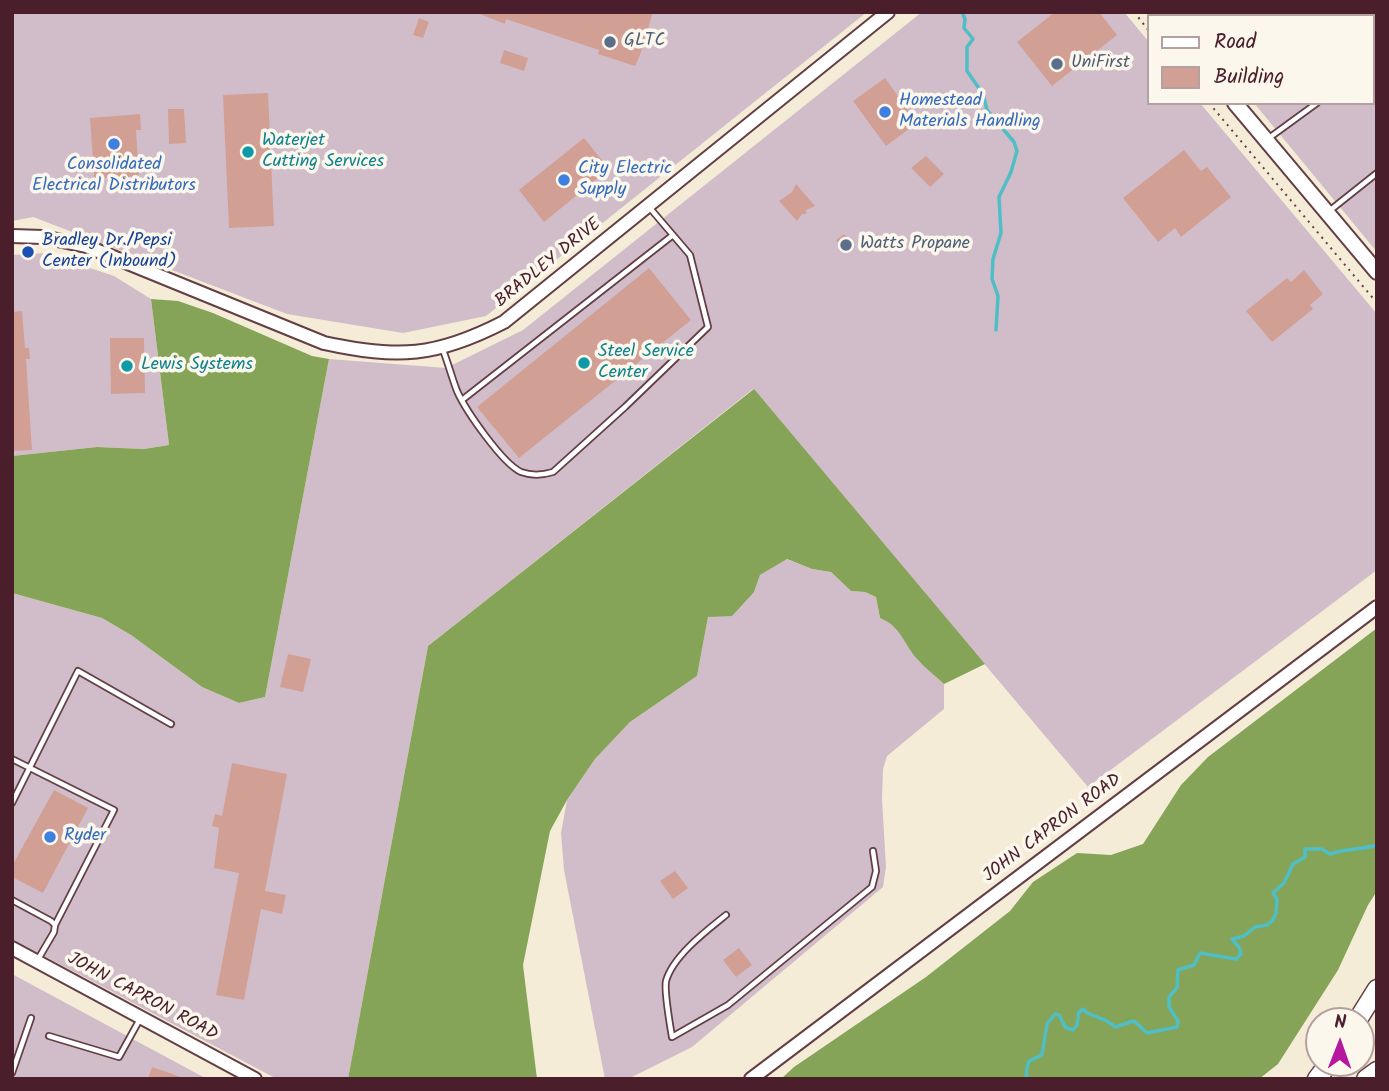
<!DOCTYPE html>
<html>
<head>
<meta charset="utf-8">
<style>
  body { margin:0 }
  #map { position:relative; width:1389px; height:1091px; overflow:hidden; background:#f4ecd6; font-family:Kalam,sans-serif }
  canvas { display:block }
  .frame { position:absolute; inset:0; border:14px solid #4a1f2b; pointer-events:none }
  .legend { position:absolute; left:1147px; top:14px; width:228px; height:91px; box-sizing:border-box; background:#fbf7ec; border:2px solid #b4a19f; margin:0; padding:9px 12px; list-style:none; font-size:21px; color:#4a1f2b }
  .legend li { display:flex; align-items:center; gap:14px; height:35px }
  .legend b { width:35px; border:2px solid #b4a19f }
  .north { position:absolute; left:1305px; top:1007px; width:70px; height:70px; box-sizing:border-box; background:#fbf7ec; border:2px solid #b4a19f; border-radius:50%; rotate:1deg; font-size:19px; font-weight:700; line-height:28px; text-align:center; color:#4a1f2b }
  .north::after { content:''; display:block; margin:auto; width:24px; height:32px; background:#b5179e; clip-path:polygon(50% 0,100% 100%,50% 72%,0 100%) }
</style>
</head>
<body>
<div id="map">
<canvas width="1389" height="1091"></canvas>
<div class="frame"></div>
<ul class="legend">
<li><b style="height:9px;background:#fff"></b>Road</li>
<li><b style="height:19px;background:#d29f95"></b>Building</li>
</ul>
<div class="north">N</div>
</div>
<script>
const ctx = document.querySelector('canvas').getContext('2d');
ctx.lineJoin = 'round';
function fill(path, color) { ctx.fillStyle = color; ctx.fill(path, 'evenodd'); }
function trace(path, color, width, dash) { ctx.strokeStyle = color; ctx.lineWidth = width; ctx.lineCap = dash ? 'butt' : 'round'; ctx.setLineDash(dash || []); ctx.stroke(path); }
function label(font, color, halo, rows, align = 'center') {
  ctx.font = font + ' Kalam,sans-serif'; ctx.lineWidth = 7; ctx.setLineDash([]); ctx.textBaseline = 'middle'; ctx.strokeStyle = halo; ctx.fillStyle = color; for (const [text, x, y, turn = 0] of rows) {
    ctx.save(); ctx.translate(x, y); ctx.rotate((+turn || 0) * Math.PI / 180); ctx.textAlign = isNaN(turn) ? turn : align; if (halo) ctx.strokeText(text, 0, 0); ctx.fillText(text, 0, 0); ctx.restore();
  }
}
fill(new Path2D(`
  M12 12H867L486 316 403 333 287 314 33 217 12 221Z
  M922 12H1124L1149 42V103H1200L1377 314V570L1088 787 753 389 428 646 348 1079H277L12 939V593L102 618 131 635 202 687 239 703 265 697 329 359 446 368 523 330Z
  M1180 12H1377V252L1254 103H1373V16H1183Z
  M45 253 114 276 151 299 169 445 144 449 97 447 12 456V255Z
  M786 559 812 569 831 572 851 591 865 592 876 597 880 618 891 622 904 638 917 659 944 684V709L887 756 883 769 882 799 886 867 883 887 692 1047 628 1079H605L564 870 561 833 567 800 595 759 630 722 697 676 708 617 754 592 760 575Z
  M12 974 207 1079H12Z`), '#d1bdc9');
fill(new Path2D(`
  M151 299 178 301 213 313 312 356 329 359 265 697 239 703 202 687 131 635 102 618 12 593V456L97 447 144 449 169 445Z
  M754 389 985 664 944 684C936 676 926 669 918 660 904 645 901 626 880 618L876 597 865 592 851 591 831 572 812 569 787 559 760 575 754 592 732 616 708 617 697 676 630 722 595 759 567 800 550 831 523 965 537 1079H348L428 646Z
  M1377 628V891L1368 905 1338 970 1278 1064 1259 1079H781L794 1067 926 977 1010 911 1033 882 1077 853 1111 855 1143 844 1181 785 1208 757Z`), '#85a458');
trace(new Path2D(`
  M962 12 965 19 964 28 973 39 967 47V71L983 94 987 110 1014 142 1017 151 1011 172 999 197 1001 233 993 259 992 279 998 296 996 330
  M1026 1079C1028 1060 1025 1062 1042 1055L1047 1024 1055 1014 1059 1015 1065 1027 1073 1030 1077 1025 1079 1012 1083 1009C1092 1019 1103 1015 1115 1027L1134 1021 1147 1033 1177 1027 1178 1021 1169 1007V997L1177 988 1178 970 1194 965 1200 953 1236 959 1241 954 1239 947 1232 939 1244 936 1255 927 1267 925 1273 920 1276 913 1277 899 1273 893 1284 883 1293 864 1305 857V849H1322L1330 854C1346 848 1361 850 1377 845`), '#4fbec5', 3.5);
fill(new Path2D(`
  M475 12H653L640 55 635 66 598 54 599 50 506 19 505 24Z
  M1055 12H1099L1117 35 1052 86 1017 42Z
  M419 18 429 22 423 38 413 35Z
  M504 50 528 58 524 71 500 63Z
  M885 78 917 123 886 146 853 101Z
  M268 93 274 226 229 228 223 95Z
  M168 109H184L186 143 169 144Z
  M140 114 141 130H136L139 176 94 179V171H91V161H93L90 118Z
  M584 138 609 169 544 222 519 190Z
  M1184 150 1201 171 1207 167 1231 197 1181 237 1175 228 1158 242 1123 198Z
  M926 156 944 174 930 187 911 168Z
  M796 184 815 206 806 210V214H802L797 221 779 201 792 192Z
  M844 234 855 247 847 253 836 240Z
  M649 268 691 320 519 458 477 407Z
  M1304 270 1323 294 1310 305 1313 309 1272 342 1246 311 1287 278 1291 282Z
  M22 311 25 348H29L30 359H26L32 450 12 451V312Z
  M110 338H144L145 393 111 394Z
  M288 654 311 659 303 692 280 687Z
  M232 763 287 774 265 891 286 895 282 914 261 909 244 1000 216 995 239 873 214 868 219 828 212 826 215 814 222 816Z
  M54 790 88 808 43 893 12 877V866Z
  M675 871 688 888 673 899 660 881Z
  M739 948 752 965 736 977 723 960Z
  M152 1067 181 1077 180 1079H148Z`), '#d29f95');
const service = new Path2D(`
  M1243 16 1247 12
  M1373 39 1377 34
  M1269 138 1317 103
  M1328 212 1377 173
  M443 350C448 363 452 378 457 391 466 411 502 463 521 472 532 476 543 475 553 472L625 407 708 327 690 255 649 207
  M462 400 673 235
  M12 759 114 810 55 925
  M12 803 78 671 171 724
  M12 900 51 921 55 925 54 932 37 961
  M726 915C706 931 673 956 666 981 664 991 670 1025 672 1037L728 1005 872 887 876 871 873 851
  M49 1036 119 1057 140 1019
  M12 1073 31 1018`);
const tertiary = new Path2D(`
  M12 236 43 237 86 246 324 343C398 359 436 357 504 322L888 12
  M12 948 255 1079
  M751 1079 1377 607`);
const secondary = new Path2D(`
  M1159 12 1162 16
  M1235 103 1377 272`);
const motorway = new Path2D(`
  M1357 1021 1377 989
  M1317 1079 1329 1063
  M1366 1079 1377 1071`);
trace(service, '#643e45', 8);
trace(tertiary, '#643e45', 16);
trace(secondary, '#643e45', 18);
trace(motorway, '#643e45', 21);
trace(new Path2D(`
  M1134 12 1149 31
  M1209 103 1377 303`), '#643e45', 2, [2, 5]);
trace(service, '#fff', 4.5);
trace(tertiary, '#fff', 12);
trace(secondary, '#fff', 14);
trace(motorway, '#fff', 18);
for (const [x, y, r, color] of [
  [610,42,7,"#5c6f8a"],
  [1057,64,7,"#5c6f8a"],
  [885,112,7,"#3f7fe0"],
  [114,144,7,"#3f7fe0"],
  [248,152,7,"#0f9aa8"],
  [564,180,7,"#3f7fe0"],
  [846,245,7,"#5c6f8a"],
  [28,252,7,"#1a4fb4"],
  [584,363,7,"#0f9aa8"],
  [127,366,7,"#0f9aa8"],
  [50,837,7,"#3f7fe0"]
]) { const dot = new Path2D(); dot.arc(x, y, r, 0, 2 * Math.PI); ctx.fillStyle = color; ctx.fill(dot); trace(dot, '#fbf7ec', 2.5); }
label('18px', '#4e5e75', '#fbf7ec', [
  ["GLTC",624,42],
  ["UniFirst",1071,64],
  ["Watts Propane",860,245]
], 'left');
label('18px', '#366cbe', '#fbf7ec', [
  ["Homestead",899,102],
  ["Materials Handling",899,123],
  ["Consolidated",114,166,"center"],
  ["Electrical Distributors",114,187,"center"],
  ["City Electric",578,170],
  ["Supply",578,191],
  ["Ryder",64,837]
], 'left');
label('18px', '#0d838f', '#fbf7ec', [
  ["Waterjet",262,142],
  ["Cutting Services",262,163],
  ["Steel Service",598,353],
  ["Center",598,374],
  ["Lewis Systems",141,366]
], 'left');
label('18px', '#164399', '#fbf7ec', [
  ["Bradley Dr./Pepsi",42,242],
  ["Center (Inbound)",42,263]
], 'left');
label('18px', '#4a1f2b', '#fbf7ec', [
  ["BRADLEY DRIVE",549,264,-39],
  ["JOHN CAPRON ROAD",1053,829,-37],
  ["JOHN CAPRON ROAD",142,998,28]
]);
</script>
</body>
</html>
